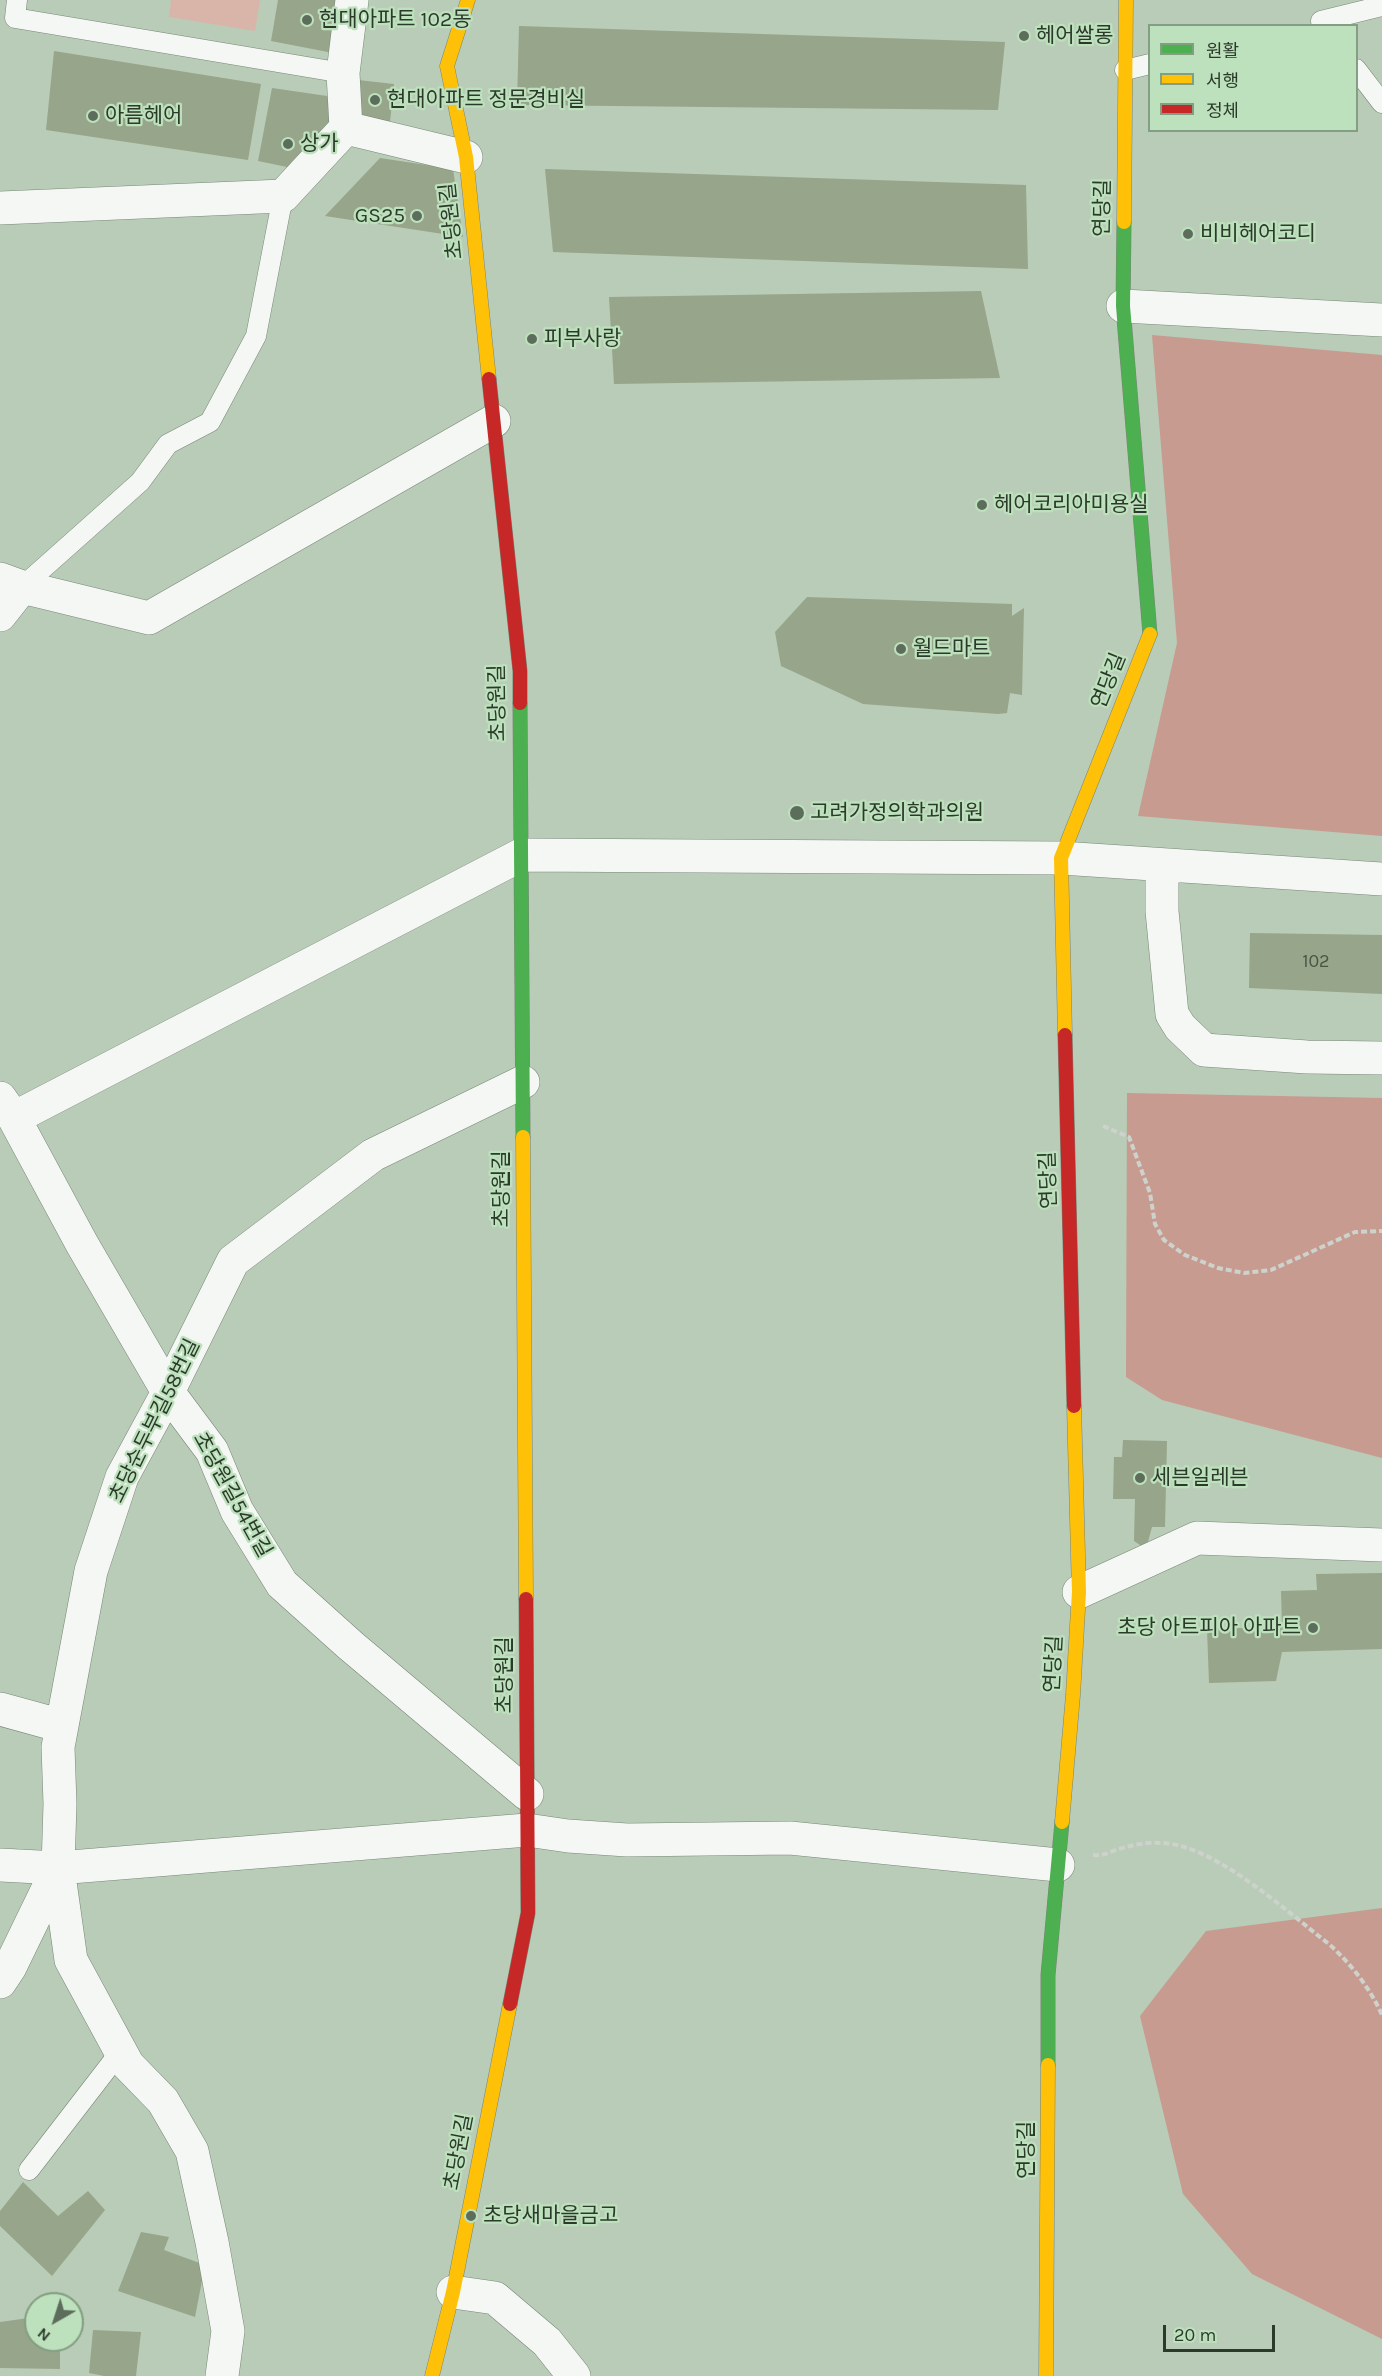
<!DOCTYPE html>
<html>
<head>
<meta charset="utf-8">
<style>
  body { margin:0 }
  #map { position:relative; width:1382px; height:2376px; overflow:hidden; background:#b9ccb7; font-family:Karla,"Noto Sans KR",sans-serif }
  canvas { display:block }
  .legend { position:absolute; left:1148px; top:24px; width:210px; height:108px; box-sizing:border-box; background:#bde1bc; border:2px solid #839e82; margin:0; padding:8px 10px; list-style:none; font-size:18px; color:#2c3a2b }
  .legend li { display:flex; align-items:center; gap:12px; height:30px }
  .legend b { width:30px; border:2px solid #839e82 }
  .north { position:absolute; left:24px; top:2292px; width:60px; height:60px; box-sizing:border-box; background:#bde1bc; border:2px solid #839e82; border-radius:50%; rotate:219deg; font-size:16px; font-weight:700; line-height:24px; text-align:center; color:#2c3a2b }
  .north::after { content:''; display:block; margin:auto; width:21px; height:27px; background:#5d6d5c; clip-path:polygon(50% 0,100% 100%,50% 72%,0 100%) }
  .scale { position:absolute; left:1163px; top:2325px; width:112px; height:27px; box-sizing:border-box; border:3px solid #2c3a2b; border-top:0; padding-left:8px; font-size:18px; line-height:21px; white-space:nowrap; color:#2c3a2b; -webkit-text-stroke:4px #bde1bc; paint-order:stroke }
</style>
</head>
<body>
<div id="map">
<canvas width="1382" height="2376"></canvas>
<ul class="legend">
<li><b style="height:8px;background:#4caf50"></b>원활</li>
<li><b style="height:8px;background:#ffc107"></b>서행</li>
<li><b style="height:8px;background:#c62828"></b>정체</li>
</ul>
<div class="north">N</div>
<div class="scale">20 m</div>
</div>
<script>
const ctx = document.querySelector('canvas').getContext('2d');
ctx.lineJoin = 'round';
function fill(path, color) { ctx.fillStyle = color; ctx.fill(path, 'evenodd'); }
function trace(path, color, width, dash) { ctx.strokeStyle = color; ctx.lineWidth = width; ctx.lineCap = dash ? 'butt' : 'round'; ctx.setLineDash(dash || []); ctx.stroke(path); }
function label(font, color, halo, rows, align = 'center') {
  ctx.font = font + ' Karla,"Noto Sans KR",sans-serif'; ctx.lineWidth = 4.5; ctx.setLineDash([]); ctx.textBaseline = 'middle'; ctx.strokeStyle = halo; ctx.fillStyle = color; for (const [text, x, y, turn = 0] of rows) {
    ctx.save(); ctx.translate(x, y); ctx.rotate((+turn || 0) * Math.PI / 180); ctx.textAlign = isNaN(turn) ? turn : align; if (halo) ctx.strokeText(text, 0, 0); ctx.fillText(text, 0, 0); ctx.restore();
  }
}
fill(new Path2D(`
  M171 0H260L255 31 169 17Z`), '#d9b5a9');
fill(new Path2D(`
  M1152 335 1382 355V836L1138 816 1177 643Z
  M1127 1093 1382 1098V1458L1162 1400 1126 1377Z
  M1382 1908V2339L1252 2274 1183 2194 1140 2016 1206 1931Z`), '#c79b8f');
fill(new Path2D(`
  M278 0H342L333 53 271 41Z
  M519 26 1005 42 998 110 517 105Z
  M54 51 261 84 248 160 46 130Z
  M358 80 394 84 390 122 356 116Z
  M272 88 334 97 330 127 292 168 258 161Z
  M380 158 453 169 463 237 325 216Z
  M545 169 1026 185 1028 269 553 252Z
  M981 291 1000 378 614 384 609 297Z
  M807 597 1012 604V616L1024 608 1022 695 1010 693 1007 713 998 714 863 704 781 666 775 632Z
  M1250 933 1382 935V994L1249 988Z
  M1123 1440 1167 1441 1165 1527H1152L1146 1549 1134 1541 1135 1499H1113L1114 1457H1122Z
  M1382 1573V1649L1282 1652 1276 1681 1209 1683 1207 1629 1282 1627 1281 1591 1317 1590 1316 1574Z
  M23 2182 58 2216 88 2191 105 2210 52 2276 0 2226V2211Z
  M141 2232 169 2237 164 2250 205 2265 195 2317 118 2291Z
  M36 2317V2340H60V2369L0 2368V2322Z
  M93 2330 141 2332 136 2376H104L89 2373Z`), '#97a58a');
const lane = new Path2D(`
  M17 0 15 18 343 73
  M1321 21 1382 6
  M1356 69 1382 103
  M1125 70 1150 64
  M22 587 140 482 168 444 210 422 256 336 283 196
  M29 2170 120 2052`);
const street = new Path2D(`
  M352 0 343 73 346 128 466 157
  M0 208 283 196 346 128
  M1123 306 1382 320
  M0 579 22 587 149 618 494 421
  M0 615 22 587
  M1162 865V911L1172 1014 1180 1027 1204 1050 1307 1057 1382 1058
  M0 1098 14 1118 82 1244 168 1392 212 1451 237 1511 282 1584 350 1645 527 1794
  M14 1118 521 855 1061 858 1382 879
  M1079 1592 1197 1538 1382 1545
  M0 1709 62 1726
  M0 1865 58 1868 527 1830 568 1836 627 1840 790 1838 1058 1865
  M58 1868 71 1960 128 2065 163 2101 192 2151 212 2242 228 2331 222 2376
  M0 1982 10 1967 58 1868 60 1804 58 1747 91 1571 122 1477 168 1392 233 1261 373 1155 523 1082
  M453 2292 495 2298 547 2342 574 2376`);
const fast = new Path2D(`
  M1124 222 1123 306 1150 634
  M520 703 523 1137
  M1048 2065V1975L1062 1822`);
const slow = new Path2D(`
  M468 0 447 66 466 157 489 379
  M1124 222 1126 0
  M1065 1035 1061 858 1150 634
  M523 1137 526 1599
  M1062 1822 1073 1695 1079 1592 1074 1406
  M432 2376 453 2292 510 2004
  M1046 2376 1048 2065`);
const jam = new Path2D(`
  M489 379 520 671V703
  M1065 1035 1074 1406
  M510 2004 528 1913 526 1599`);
trace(lane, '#788777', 21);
trace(street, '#788777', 34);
trace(fast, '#788777', 15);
trace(slow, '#788777', 15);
trace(jam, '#788777', 15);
trace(new Path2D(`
  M1103 1126 1129 1137 1150 1193 1155 1224 1164 1240 1185 1255 1218 1268 1244 1273 1271 1270 1355 1232 1382 1231
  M1093 1855C1104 1856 1109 1852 1119 1849 1132 1845 1146 1842 1160 1843 1213 1843 1287 1912 1329 1944 1351 1964 1370 1988 1382 2015`), '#cdd3cc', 4, [6, 3]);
trace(lane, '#f4f7f4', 20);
trace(street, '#f4f7f4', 33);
trace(fast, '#4caf50', 14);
trace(slow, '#ffc107', 14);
trace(jam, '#c62828', 14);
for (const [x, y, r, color] of [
  [307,20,6,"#5d6d5c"],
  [1024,36,6,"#5d6d5c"],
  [375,100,6,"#5d6d5c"],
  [93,116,6,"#5d6d5c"],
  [288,144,6,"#5d6d5c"],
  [417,216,6,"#5d6d5c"],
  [1188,234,6,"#5d6d5c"],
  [532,339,6,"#5d6d5c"],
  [982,505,6,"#5d6d5c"],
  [901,649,6,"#5d6d5c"],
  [797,813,8,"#5d6d5c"],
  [1140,1478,6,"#5d6d5c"],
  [1313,1628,6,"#5d6d5c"],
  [471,2216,6,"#5d6d5c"]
]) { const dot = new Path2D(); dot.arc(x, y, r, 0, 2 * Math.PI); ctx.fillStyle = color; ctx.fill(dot); trace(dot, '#bde1bc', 2); }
label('18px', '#475543', null, [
  ["102",1316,962]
]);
label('21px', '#2c3a2b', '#bde1bc', [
  ["현대아파트 102동",319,20],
  ["헤어쌀롱",1036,36],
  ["현대아파트 정문경비실",387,100],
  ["아름헤어",105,116],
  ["상가",300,144],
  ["GS25",405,216,"right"],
  ["비비헤어코디",1200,234],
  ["피부사랑",544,339],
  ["헤어코리아미용실",994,505],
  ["월드마트",913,649],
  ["고려가정의학과의원",810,813],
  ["세븐일레븐",1152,1478],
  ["초당 아트피아 아파트",1301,1628,"right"],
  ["초당새마을금고",483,2216]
], 'left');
label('21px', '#2c3a2b', '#bde1bc', [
  ["연당길",1103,208,-89],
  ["초당원길",452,221,-96],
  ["연당길",1109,681,-68],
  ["초당원길",498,703,-91],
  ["연당길",1049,1180,-92],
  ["초당원길",502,1189,-90],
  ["초당순두부길58번길",155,1421,-64],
  ["초당원길54번길",232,1495,61],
  ["연당길",1054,1664,-87],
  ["초당원길",505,1675,-90],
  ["연당길",1027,2150,-90],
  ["초당원길",459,2152,-79]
]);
</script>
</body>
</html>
